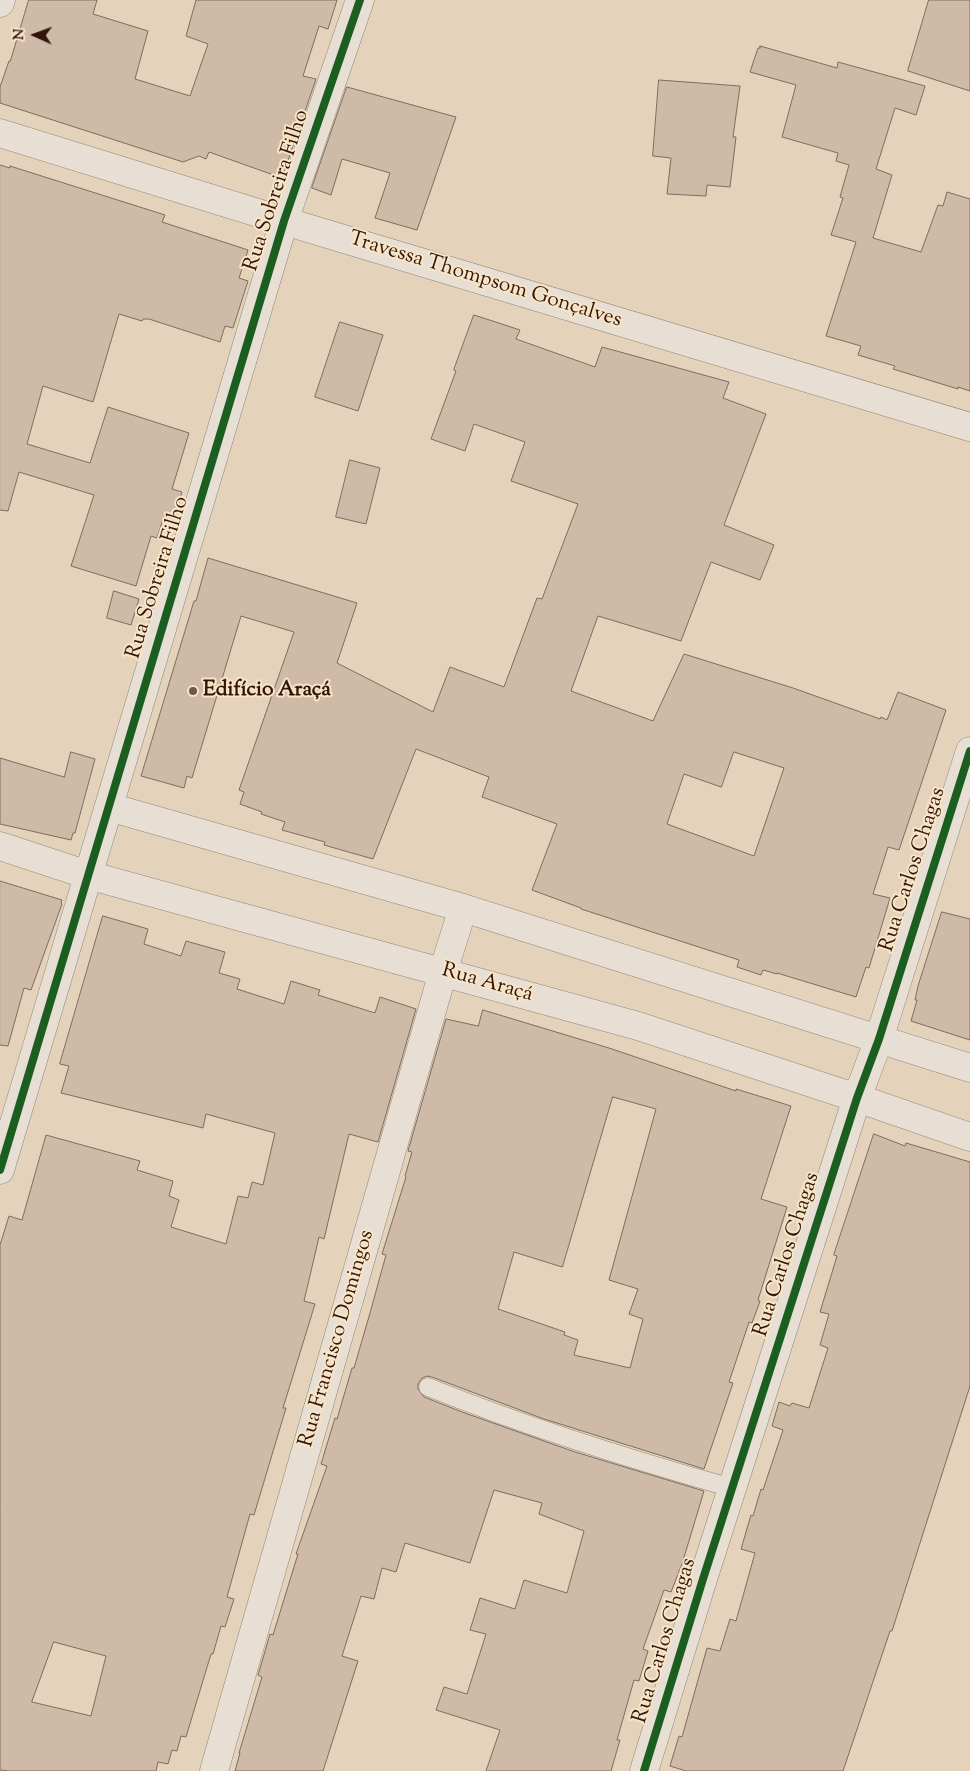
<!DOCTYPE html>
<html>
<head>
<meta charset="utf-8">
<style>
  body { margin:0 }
  #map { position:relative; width:970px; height:1771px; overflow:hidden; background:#e4d2ba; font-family:"Sorts Mill Goudy",serif }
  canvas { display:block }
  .north { position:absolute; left:10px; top:10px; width:50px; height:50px; -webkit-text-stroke:4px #f8e4c7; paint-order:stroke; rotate:272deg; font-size:14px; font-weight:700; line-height:20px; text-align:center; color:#32160a }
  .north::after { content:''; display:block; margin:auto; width:18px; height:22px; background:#32160a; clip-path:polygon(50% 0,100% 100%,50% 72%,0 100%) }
</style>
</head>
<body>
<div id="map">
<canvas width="970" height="1771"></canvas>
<div class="north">N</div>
</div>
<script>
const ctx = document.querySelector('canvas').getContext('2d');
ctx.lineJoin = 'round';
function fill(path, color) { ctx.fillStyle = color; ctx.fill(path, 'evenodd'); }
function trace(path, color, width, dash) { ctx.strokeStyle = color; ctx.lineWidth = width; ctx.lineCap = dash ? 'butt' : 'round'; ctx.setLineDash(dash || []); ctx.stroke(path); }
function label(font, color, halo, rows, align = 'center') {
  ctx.font = font + ' "Sorts Mill Goudy",serif'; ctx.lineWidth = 4; ctx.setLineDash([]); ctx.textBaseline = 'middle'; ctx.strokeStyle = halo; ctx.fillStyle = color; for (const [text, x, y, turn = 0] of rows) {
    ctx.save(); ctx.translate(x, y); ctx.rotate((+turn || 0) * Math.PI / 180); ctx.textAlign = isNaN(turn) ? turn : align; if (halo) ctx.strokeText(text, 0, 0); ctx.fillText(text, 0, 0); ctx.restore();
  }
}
const building = new Path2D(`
  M29 0H97L93 14 148 31 135 79 190 96 208 44 186 36 196 0H337L328 29 319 26 303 76 316 79 282 178 209 152 206 159 199 156 183 162 0 103V87L9 61H10Z
  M929 0H970V91L908 71Z
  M760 46 837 68 838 62 925 86 916 115 895 108 876 169 892 175 873 238 921 252 938 205 943 206 947 192 970 199V391L958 387V389L893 369 895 366 858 355 861 346 826 336 856 242 831 235 843 198 840 197 849 165 836 161 838 153 782 137 796 85 750 72 758 48H760Z
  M659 80 740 86 733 137H736L730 187 707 185 706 196 667 194 671 158 653 156Z
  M347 87 456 117 417 230 375 218 390 173 342 159 331 195 312 188Z
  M0 165 10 168V166L165 215 162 222 248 250 239 278 248 281 233 328 225 326 220 342 149 319H143L142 321 119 314 93 402 43 386 27 444 90 463 108 407 189 433 172 489 182 492 174 519 164 516 157 538 151 536 136 586 71 566 94 495 19 472 8 511 0 510Z
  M474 315 520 330 516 339 595 367 602 347 729 382 723 398 766 414 724 525 774 545 760 580 711 562 681 641 598 616 571 691 653 721 684 654 793 688 880 719 881 717 887 720 898 692 946 710 899 850 888 847 873 894 890 898 869 968 866 967 856 997 777 973V974L763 970 761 975 737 967 739 960 581 909V908L532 890 557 824 482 797 489 777 416 749 373 859 324 845 325 842 282 830 285 822 261 814 262 812 240 804 244 792 239 790 294 632 241 616 192 778 187 776 184 788 141 776 194 601H196L208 558 357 603 337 663 433 712 450 667 504 687 537 598 542 599 578 504 511 481 525 442 474 424 465 451 431 439 456 371 454 370ZM734 752 784 768 754 856 667 824 684 774 721 787Z
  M340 322 383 335 358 411 315 397Z
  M350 460 380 468 366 524 336 517Z
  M114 591 139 599 131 625 107 618Z
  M71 752 95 759 75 833H73L71 840 0 824V758L64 777Z
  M0 881 62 900 61 903 62 904 31 990 24 988 8 1046 0 1045Z
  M942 912 970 919V1040L911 1021 917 1000H915L918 986Z
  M103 916 148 929 144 944 181 956 186 941 225 952 219 973 240 979 237 989 284 1004 291 981 320 990 318 995 375 1013 380 997 416 1009 378 1142 349 1134 324 1239 319 1237 304 1301 315 1304 283 1408H286L254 1515 250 1514 227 1597 234 1599 225 1627 221 1626 213 1654H211L186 1737 181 1736 177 1751 172 1750 168 1764 158 1762 156 1771H9L0 1770V1245L9 1216 22 1220 46 1135 140 1161 137 1170 173 1181 169 1196 179 1200 171 1227 226 1244 238 1196 248 1198 252 1182 263 1185 275 1133 206 1114 203 1128 61 1093 69 1066 60 1064ZM54 1642 106 1656 91 1716 32 1702Z
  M483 1010 609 1048 736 1091V1089L791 1106 761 1199 787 1207 758 1300 760 1301 752 1323 749 1322 729 1382 733 1383 704 1469 544 1419 432 1377 427 1376 422 1378 418 1384V1389L424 1397 462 1412 575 1452 704 1491 682 1564 671 1592 664 1590 643 1649 648 1651 639 1681 634 1680 617 1740H620L611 1771H486L500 1730 436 1710 444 1687 467 1694 486 1634 470 1630 480 1598 515 1609 524 1580 567 1593 584 1531 539 1514 542 1503 494 1490 470 1563 405 1543 396 1572 382 1568 374 1599 361 1596 342 1656 358 1661 323 1771H235L240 1753H239L262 1677 258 1675 266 1648 270 1634 273 1635 298 1554H296L327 1466 321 1464 335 1418 337 1419 352 1368H354L370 1313 386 1255 382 1254 406 1177 405 1176 412 1152 408 1151 446 1019 478 1026ZM613 1097 656 1109 609 1280 638 1289 629 1314 643 1319 630 1368 574 1355 578 1340 564 1335 565 1332 498 1309 514 1252 562 1267Z
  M874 1134 905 1146 906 1143 970 1162V1386L892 1631H890L843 1771H686L670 1766 679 1736 682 1737 707 1648 720 1651 730 1619 736 1621 755 1553 741 1549 751 1515 753 1516 761 1489 763 1490 783 1430 772 1426 779 1402 790 1406 792 1403 809 1408 828 1348 820 1345 829 1314 820 1312 837 1256 834 1255Z`);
fill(building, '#cfbaa7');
trace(building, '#7b6d60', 1);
const service = new Path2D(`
  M428 1387C527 1427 629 1459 732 1488`);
const minor = new Path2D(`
  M0 3 1 0
  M0 133 284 221 970 427
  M109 807 463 908 970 1068
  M0 846 88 875 638 1026 857 1098 970 1137
  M0 1170 284 221 360 0
  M214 1771 443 972 463 908
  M644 1771 703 1579 857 1098 879 1039 970 751`);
trace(service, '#948778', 19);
trace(minor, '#948778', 29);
trace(service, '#e7dfd3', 18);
trace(minor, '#e7dfd3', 28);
trace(new Path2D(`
  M0 1170 284 221 360 0
  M644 1771 703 1579 857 1098 879 1039 970 751`), '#1b5e20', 8);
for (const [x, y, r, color] of [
  [193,691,5,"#705848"]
]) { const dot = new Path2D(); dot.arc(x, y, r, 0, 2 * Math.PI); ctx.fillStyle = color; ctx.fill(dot); trace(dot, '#f8e4c7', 2); }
label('21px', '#32160a', '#f8e4c7', [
  ["Rua Sobreira Filho",278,191,-72],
  ["Travessa Thompsom Gonçalves",485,281,17],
  ["Rua Sobreira Filho",159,578,-73],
  ["Rua Carlos Chagas",914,870,-72],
  ["Rua Araçá",487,984,16],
  ["Rua Carlos Chagas",788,1255,-72],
  ["Rua Francisco Domingos",338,1339,-74],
  ["Rua Carlos Chagas",666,1641,-73]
]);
label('bold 21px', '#32160a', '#f8e4c7', [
  ["Edifício Araçá",203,691]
], 'left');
</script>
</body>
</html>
